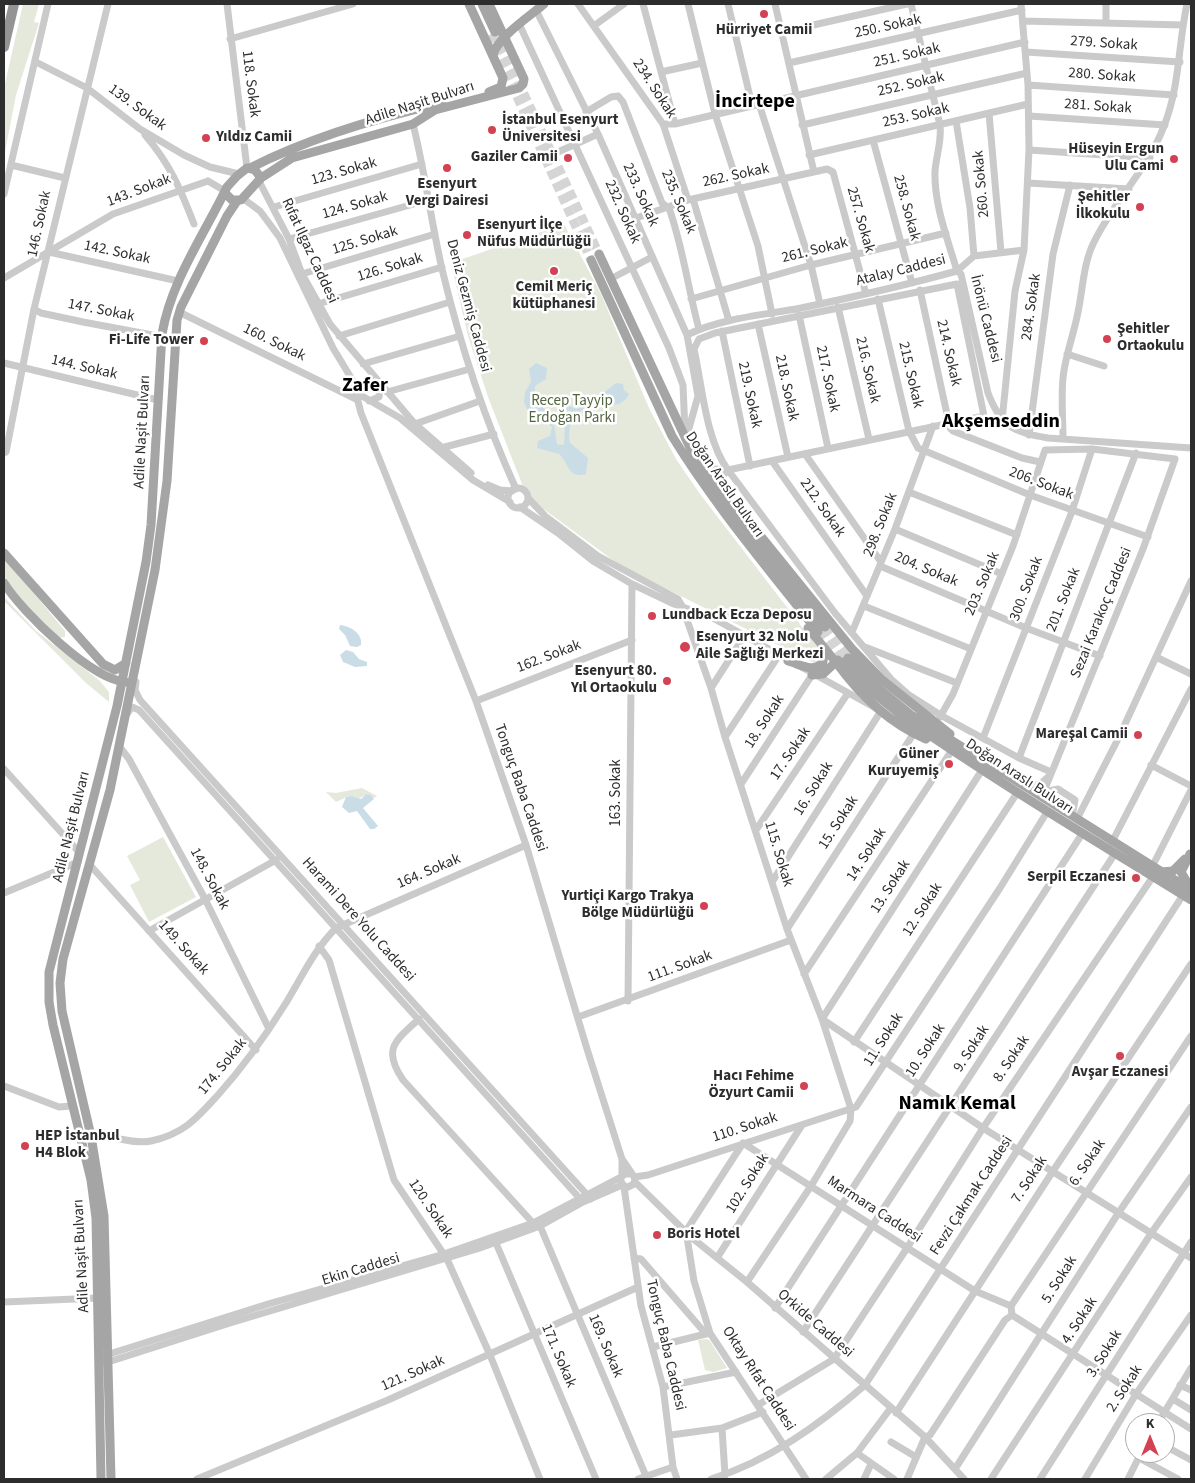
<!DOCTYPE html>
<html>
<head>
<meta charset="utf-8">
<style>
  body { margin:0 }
  #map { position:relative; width:1195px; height:1483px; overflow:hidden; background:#fff; font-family:"Source Sans 3",sans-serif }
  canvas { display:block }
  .frame { position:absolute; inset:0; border:5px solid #2d2d2d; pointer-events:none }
  .north { position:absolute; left:1125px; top:1413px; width:50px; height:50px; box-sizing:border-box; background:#fff; border:1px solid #ababab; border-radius:50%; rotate:0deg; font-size:14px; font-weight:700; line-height:20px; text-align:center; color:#2d2d2d }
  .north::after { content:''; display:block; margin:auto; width:18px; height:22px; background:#d24252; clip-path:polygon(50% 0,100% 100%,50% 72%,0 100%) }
</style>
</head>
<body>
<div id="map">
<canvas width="1195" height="1483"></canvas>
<div class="frame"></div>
<div class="north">K</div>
</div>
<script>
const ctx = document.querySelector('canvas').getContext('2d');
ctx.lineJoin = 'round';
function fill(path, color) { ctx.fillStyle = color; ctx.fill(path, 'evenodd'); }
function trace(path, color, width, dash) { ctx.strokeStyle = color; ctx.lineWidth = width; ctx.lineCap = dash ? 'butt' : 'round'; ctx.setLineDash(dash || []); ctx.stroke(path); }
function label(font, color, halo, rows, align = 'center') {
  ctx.font = font + ' "Source Sans 3",sans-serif'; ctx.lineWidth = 5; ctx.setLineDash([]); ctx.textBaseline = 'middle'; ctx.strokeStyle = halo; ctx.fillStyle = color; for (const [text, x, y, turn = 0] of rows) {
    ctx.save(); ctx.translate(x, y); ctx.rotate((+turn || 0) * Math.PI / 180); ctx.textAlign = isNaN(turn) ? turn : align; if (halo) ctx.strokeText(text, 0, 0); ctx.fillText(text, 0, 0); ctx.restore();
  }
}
fill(new Path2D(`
  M23 4H39L34 22 39 23 16 95 4 157V88Z
  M564 224 601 294 649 408 676 459 700 494 819 649 822 659 816 664 621 566 534 502 522 484 488 397 468 336 451 263Z
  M4 557 65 631V637L60 638C45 625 7 593 4 573 3 568 4 562 4 557Z
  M4 597 36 631 100 681 109 692V702L86 683 4 601Z
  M362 788 377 796 374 798 367 794 358 799 349 796 336 802 326 792 336 793Z
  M163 837 196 897 149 922 130 885 140 880 127 856Z
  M707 1339 710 1341 727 1368 713 1372 705 1370 698 1340Z`), '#e4e9dc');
fill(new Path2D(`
  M536 363 547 368 546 379 535 386V393L541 400 552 397 576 409 581 407 585 399 601 395 616 383 623 384 624 390 629 394C622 408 611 404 599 406L592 414 583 410C570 415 568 431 570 443L588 458 586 474C567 479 570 464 559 454L537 448 538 441 550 436 552 427 542 418 538 422 529 414 524 402 525 392 531 382 529 369ZM552 401 558 408 572 412 565 420 564 444 562 445 557 444 554 423 543 407Z
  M340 625C350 626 363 633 361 645L357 647 350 646 345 635 339 629Z
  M346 650 353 652 359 659 367 662V666L355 667 343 662 340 655Z
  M366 794 371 795 374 799 363 808 378 826 374 829H370L357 811 349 813 342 807 346 797 351 796 361 799Z`), '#cadde7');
trace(new Path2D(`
  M495 32 599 254
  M489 35 591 260
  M825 627 848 658
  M818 632 843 662`), '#d5d5d5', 9, [9, 4.5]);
trace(new Path2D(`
  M227 4 247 168
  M578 4 663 124 688 200
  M643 4 675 124
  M688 4 715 114 758 246 772 314
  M728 4 752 105
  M775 4 814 172
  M911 4 940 125C942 142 936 155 935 172 934 205 948 240 957 271L961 274 988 393C1001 427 1013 432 1048 438L1191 448
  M538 14 598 134 687 335 698 396 686 439
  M1023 21 1182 25
  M1106 22V4
  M595 25 624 4
  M521 28 669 348 683 385 685 432
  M782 32 907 4
  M230 39 353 4
  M1026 52 1180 62
  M36 62 87 88 140 129 184 155 210 167 239 174
  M789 63 1022 10
  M661 72 702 63
  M1028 85 1174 95
  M759 104 811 265 820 304
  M586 112 611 97 618 96 623 102 662 203 669 208C683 247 688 289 699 329
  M989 113 1001 252
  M1029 116 1165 125
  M956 121 970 208 974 256
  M413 124C425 172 431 221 442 269 460 344 484 418 516 489
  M663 124H675L1025 42
  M802 125 1027 73
  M145 135C170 164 180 188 194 224
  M873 140 912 283
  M1029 150 1150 158
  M558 152 598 134
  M809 155 1028 104
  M11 165 65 178
  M261 179 260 183 289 239 302 274 330 324 415 424 471 473
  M208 181 225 191
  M1028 183 1129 189
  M4 194 48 4
  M693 199 729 321
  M241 200H245L260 211 280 238 333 348 362 396 400 418 473 480 510 502
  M274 207 422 164
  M636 218 688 200 827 169 833 172 866 294
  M289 239 428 200
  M49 252 178 281
  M302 274 435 234
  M616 276 652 257
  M4 278 113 214 208 181
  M920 290 950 428 953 431 1022 458 1040 462
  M691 299 811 265 946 233
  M878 299 909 431 918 448 1030 495 1148 537
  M318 304 442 267
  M838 307 869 439
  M34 309 41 313 83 322 163 337
  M179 312 356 399
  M799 315 828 448
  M758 324 788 457
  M722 331 750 466
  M687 335C721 318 764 315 801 308 854 297 906 285 957 271L974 256 1024 250
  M339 336 450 302
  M1067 354 1104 366
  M4 363 158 400
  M363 364 460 336
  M354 386 361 413 476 701 526 845 587 1049 622 1159V1176
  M387 392 470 369
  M369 401 379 397 380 386
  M1002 421 1015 291 1024 250 1029 150 1028 85 1021 4
  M415 424 480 401
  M1029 435 1053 254 1070 185
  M1063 439C1063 419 1061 398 1063 378 1065 356 1074 334 1078 312 1083 289 1083 264 1094 242 1114 201 1148 169 1164 126 1180 86 1178 45 1187 4
  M441 448 494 434
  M4 451 6 452 34 309 108 4
  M805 454 881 562
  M772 461 867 596
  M701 468 728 470 984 416 957 284 715 333 699 339 694 349C702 385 706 441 728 470L835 613 891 679 909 695 942 716 1019 758 1051 772
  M488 485 500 490 512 491
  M714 486 728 470
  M508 498a10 10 0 1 1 20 0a10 10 0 1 1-20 0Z
  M909 492 1017 535
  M528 498 545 516 598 556 678 599 682 606 711 688 725 737 787 929 822 1019 851 1109 850 1121 811 1186 747 1282
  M520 507 558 533 593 561 632 584 674 604 711 617 881 711 772 882
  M895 529 1002 574
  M880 566 1026 628 1100 656
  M864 606 971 649
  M852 632 895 529 933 426
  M865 647 957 683
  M1156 657 1191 674
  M136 682 135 690 140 700 591 1199
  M711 688 745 635
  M476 701 632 640
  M127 714 132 707 139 710 583 1202
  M940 717 953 694 1013 546 1045 450 1092 449 1175 459 1143 549 1042 796
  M725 737 779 655
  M983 738 1071 514 1092 449
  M119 746 129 759 205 899 269 1029
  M1019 758 1136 453
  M1151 765 1191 786
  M4 769 78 851V862L4 893
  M982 770 822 1019 983 1128 1191 1258
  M741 784 812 675
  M1025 785H1039L1048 777
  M1043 796 1049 791 1058 789 1075 800 1072 816
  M1077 819 1119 737 1191 581
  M756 830 848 693
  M1112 842 1191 689
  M90 865 256 1050
  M1152 867 1191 790
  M787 929 914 733
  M149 931 276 860
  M319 946 329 960 394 1180 447 1259 490 1355 540 1479
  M804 974 952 750
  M628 1001 632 584
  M578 1017 791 940
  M419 1019C395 1041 382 1049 403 1080L533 1223 540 1226 646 1476
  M854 1042 1017 793
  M4 1086 59 1107 71 1106
  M87 1136C108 1133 131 1145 151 1141 184 1134 197 1118 218 1095 243 1067 264 1038 284 1006 301 979 313 951 336 928L526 845
  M622 1159 635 1178 634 1184 626 1188 621 1182V1177L625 1174H631
  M634 1177 648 1175 856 1107 1000 888 1047 812
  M635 1182 691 1237 747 1282 925 1437 964 1479
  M624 1187 641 1306 663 1387 673 1467 677 1479
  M496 1243 596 1479
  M634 1258 641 1259 706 1334
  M717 1258 802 1125
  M4 1302 99 1298
  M1011 1306 1191 1036
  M775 1308 1082 834
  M803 1332 1114 855
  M653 1347 710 1333
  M103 1356 268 1304 444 1254 533 1223 621 1177
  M105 1363 230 1323 480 1248 540 1226 583 1202 622 1185
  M1180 1385 1191 1390
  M663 1387 736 1372
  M1173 1399 1191 1410
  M758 1405 834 1359 907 1248 983 1128 1152 878
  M896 1413 1053 1171 1191 964
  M1158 1423 1191 1368
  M722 1428 725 1475
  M671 1435 722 1428 763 1412
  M891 1442 916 1457
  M1165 1446 1191 1460
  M857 1453 894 1479
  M1139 1458 1178 1479
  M955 1469 1119 1212 1191 1107
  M197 1479 388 1400 638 1287
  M638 1479 673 1467
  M711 1479C769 1461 819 1425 865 1385L1183 895
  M806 1479 710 1333 694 1281 686 1231 743 1143 975 1291 1011 1306 1012 1315 1191 1429
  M826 1479 857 1453 890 1409
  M864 1479 871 1464
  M907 1479 925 1437 930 1435 1005 1320 1012 1315
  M991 1479 1152 1232 1191 1177
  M1040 1479 1191 1242
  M1085 1479 1136 1394 1191 1315
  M1128 1479 1141 1453`), '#cacaca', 7);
trace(new Path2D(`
  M469 4 503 78 501 87 489 92
  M482 4 495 32
  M493 56C495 39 531 15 544 4
  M250 168C311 137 376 118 442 103
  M261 178 292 158 413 124 435 110 519 88 523 84 524 79 489 4
  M225 193 232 200H241L261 178
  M599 254 693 454 704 473 825 627
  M591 260 672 436C715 506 768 568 818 632
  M755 529 853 650 881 679 950 734
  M4 553 103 664 115 670 126 663
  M4 583C22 612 92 680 126 682
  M808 628 835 661
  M848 658 879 689 911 715 1191 890
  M788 661C800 664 814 674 823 662L824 650
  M836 662C859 694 889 723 926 739
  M843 662C883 707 928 734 978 767 1048 813 1120 856 1191 900
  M812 675 823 674 838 660
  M1190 854 1181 872 1191 889
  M1160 872 1173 871 1185 859
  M101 1479 96 1218 91 1180 53 1025 49 1002V972L117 706 146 562 151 525 162 334C171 281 204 235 227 187L237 176 247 168 255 170 261 178
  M111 1479 104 1216 91 1136 62 1011 60 983 63 959 110 790 155 570 167 481 177 320 181 307 227 216 237 201`), '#a5a5a5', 9);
trace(new Path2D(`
  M4 47 14 4`), '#949494', 10);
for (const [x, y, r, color] of [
  [764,14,5,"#d24252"],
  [492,130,5,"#d24252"],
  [206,138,5,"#d24252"],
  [568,158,5,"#d24252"],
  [1174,159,5,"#d24252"],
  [447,168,5,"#d24252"],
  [1140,207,5,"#d24252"],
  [467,235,5,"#d24252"],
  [554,271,5,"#d24252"],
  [1107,339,5,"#d24252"],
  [204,341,5,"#d24252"],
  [652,616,5,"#d24252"],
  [685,647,6,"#d24252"],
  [667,681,5,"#d24252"],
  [1138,735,5,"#d24252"],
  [949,764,5,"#d24252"],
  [1136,878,5,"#d24252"],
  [704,906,5,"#d24252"],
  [1120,1056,5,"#d24252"],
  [804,1086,5,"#d24252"],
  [25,1146,5,"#d24252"],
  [657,1235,5,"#d24252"]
]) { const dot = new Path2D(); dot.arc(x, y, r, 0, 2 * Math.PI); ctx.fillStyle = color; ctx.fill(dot); trace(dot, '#fff', 2); }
label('15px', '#2d2d2d', '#fff', [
  ["250. Sokak",888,27,-12],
  ["279. Sokak",1104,44,4],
  ["251. Sokak",907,56,-13],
  ["280. Sokak",1102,76,4],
  ["118. Sokak",250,84,83],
  ["252. Sokak",911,85,-13],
  ["234. Sokak",654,89,57],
  ["Adile Naşit Bulvarı",420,104,-18],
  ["281. Sokak",1098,107,4],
  ["139. Sokak",137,108,36],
  ["253. Sokak",916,116,-13],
  ["123. Sokak",344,172,-16],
  ["262. Sokak",736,176,-12],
  ["260. Sokak",982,184,-95],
  ["143. Sokak",139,191,-21],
  ["233. Sokak",640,195,66],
  ["235. Sokak",678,202,67],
  ["124. Sokak",355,206,-16],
  ["258. Sokak",906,208,75],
  ["232. Sokak",622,212,66],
  ["257. Sokak",860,220,74],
  ["146. Sokak",40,224,-78],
  ["125. Sokak",365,241,-17],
  ["Rıfat Ilgaz Caddesi",309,251,65],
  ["261. Sokak",815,251,-14],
  ["142. Sokak",117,253,12],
  ["126. Sokak",390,268,-17],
  ["Atalay Caddesi",901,271,-14],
  ["Deniz Gezmiş Caddesi",468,306,75],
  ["284. Sokak",1032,307,-82],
  ["147. Sokak",101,311,11],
  ["İnönü Caddesi",985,319,76],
  ["160. Sokak",274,343,26],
  ["214. Sokak",948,353,77],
  ["144. Sokak",84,368,13],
  ["216. Sokak",867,370,77],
  ["215. Sokak",910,375,77],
  ["217. Sokak",827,379,78],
  ["218. Sokak",786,388,78],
  ["219. Sokak",749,395,78],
  ["Adile Naşit Bulvarı",143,432,-87],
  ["206. Sokak",1041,484,21],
  ["Doğan Araslı Bulvarı",724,485,55],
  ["212. Sokak",822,508,55],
  ["298. Sokak",881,525,-68],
  ["204. Sokak",926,570,23],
  ["203. Sokak",983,584,-67],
  ["300. Sokak",1027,589,-69],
  ["201. Sokak",1064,600,-68],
  ["Sezai Karakoç Caddesi",1102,613,-68],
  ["162. Sokak",549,657,-21],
  ["18. Sokak",765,722,-57],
  ["17. Sokak",791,754,-56],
  ["Doğan Araslı Bulvarı",1019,777,33],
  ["Tonguç Baba Caddesi",520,788,71],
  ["16. Sokak",814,789,-58],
  ["163. Sokak",617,793,-90],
  ["15. Sokak",839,823,-57],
  ["Adile Naşit Bulvarı",72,827,-76],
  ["115. Sokak",778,854,73],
  ["14. Sokak",867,855,-57],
  ["164. Sokak",429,872,-23],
  ["148. Sokak",209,879,62],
  ["13. Sokak",891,887,-57],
  ["12. Sokak",923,910,-57],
  ["Harami Dere Yolu Caddesi",358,920,48],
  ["149. Sokak",183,948,48],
  ["111. Sokak",680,967,-20],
  ["11. Sokak",884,1040,-57],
  ["9. Sokak",972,1049,-57],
  ["10. Sokak",926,1051,-57],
  ["8. Sokak",1012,1059,-56],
  ["174. Sokak",223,1067,-51],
  ["110. Sokak",745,1128,-18],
  ["6. Sokak",1088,1163,-56],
  ["7. Sokak",1030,1180,-57],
  ["102. Sokak",748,1184,-58],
  ["Fevzi Çakmak Caddesi",972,1196,-57],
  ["120. Sokak",430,1209,56],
  ["Marmara Caddesi",874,1210,33],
  ["Adile Naşit Bulvarı",82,1256,-93],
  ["Ekin Caddesi",361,1270,-17],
  ["5. Sokak",1060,1280,-58],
  ["4. Sokak",1080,1321,-57],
  ["Orkide Caddesi",815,1324,41],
  ["Tonguç Baba Caddesi",665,1345,77],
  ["169. Sokak",605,1346,67],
  ["3. Sokak",1105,1354,-58],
  ["171. Sokak",558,1356,67],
  ["121. Sokak",413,1374,-24],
  ["Oktay Rıfat Caddesi",758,1379,57],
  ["2. Sokak",1125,1389,-57]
]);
label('bold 15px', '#2d2d2d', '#fff', [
  ["Hürriyet Camii",764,31,"center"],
  ["İstanbul Esenyurt",502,121,"left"],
  ["Üniversitesi",502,138,"left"],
  ["Yıldız Camii",216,138,"left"],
  ["Hüseyin Ergun",1164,150],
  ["Ulu Cami",1164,167],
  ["Gaziler Camii",558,158],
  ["Esenyurt",447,185,"center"],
  ["Vergi Dairesi",447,202,"center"],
  ["Şehitler",1130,198],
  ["İlkokulu",1130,215],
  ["Esenyurt İlçe",477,226,"left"],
  ["Nüfus Müdürlüğü",477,243,"left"],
  ["Cemil Meriç",554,288,"center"],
  ["kütüphanesi",554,305,"center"],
  ["Şehitler",1117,330,"left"],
  ["Ortaokulu",1117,347,"left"],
  ["Fi-Life Tower",194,341],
  ["Lundback Ecza Deposu",662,616,"left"],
  ["Esenyurt 32 Nolu",696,638,"left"],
  ["Aile Sağlığı Merkezi",696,655,"left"],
  ["Esenyurt 80.",657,672],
  ["Yıl Ortaokulu",657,689],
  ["Mareşal Camii",1128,735],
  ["Güner",939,755],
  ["Kuruyemiş",939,772],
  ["Serpil Eczanesi",1126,878],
  ["Yurtiçi Kargo Trakya",694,897],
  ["Bölge Müdürlüğü",694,914],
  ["Avşar Eczanesi",1120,1073,"center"],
  ["Hacı Fehime",794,1077],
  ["Özyurt Camii",794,1094],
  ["HEP İstanbul",35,1137,"left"],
  ["H4 Blok",35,1154,"left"],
  ["Boris Hotel",667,1235,"left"]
], 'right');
label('15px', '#526440', '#fff', [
  ["Recep Tayyip",572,402],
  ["Erdoğan Parkı",572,419]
]);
label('bold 20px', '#000', '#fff', [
  ["İncirtepe",755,103],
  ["Zafer",365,387],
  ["Akşemseddin",1001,423],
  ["Namık Kemal",957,1105]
]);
</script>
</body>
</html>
